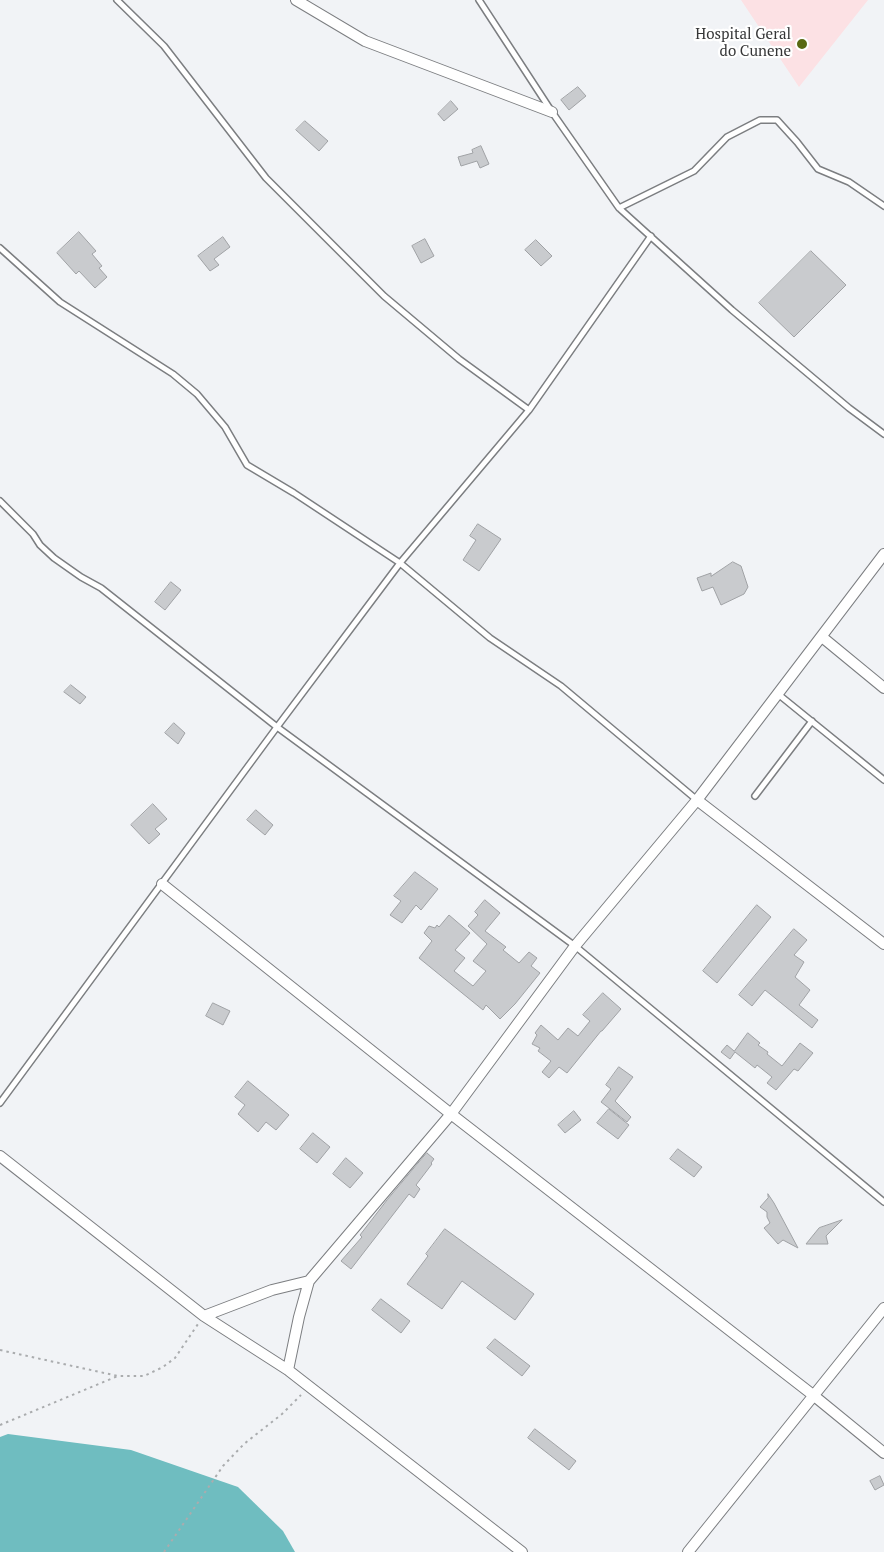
<!DOCTYPE html>
<html>
<head>
<meta charset="utf-8">
<style>
  body { margin:0 }
  canvas { display:block; background:#f1f3f6 }
</style>
</head>
<body>
<canvas width="884" height="1552"></canvas>
<script>
const ctx = document.querySelector('canvas').getContext('2d');
ctx.lineJoin = 'round';
function fill(path, color) { ctx.fillStyle = color; ctx.fill(path, 'evenodd'); }
function trace(path, color, width, dash) { ctx.strokeStyle = color; ctx.lineWidth = width; ctx.lineCap = dash ? 'butt' : 'round'; ctx.setLineDash(dash || []); ctx.stroke(path); }
function label(font, color, halo, rows, align = 'center') {
  ctx.font = font + ' "PT Serif",serif'; ctx.lineWidth = 4.5; ctx.setLineDash([]); ctx.textBaseline = 'middle'; ctx.strokeStyle = halo; ctx.fillStyle = color; for (const [text, x, y, turn = 0] of rows) {
    ctx.save(); ctx.translate(x, y); ctx.rotate((+turn || 0) * Math.PI / 180); ctx.textAlign = isNaN(turn) ? turn : align; if (halo) ctx.strokeText(text, 0, 0); ctx.fillText(text, 0, 0); ctx.restore();
  }
}
fill(new Path2D(`
  M741 0H868L799 87Z`), '#fce1e4');
fill(new Path2D(`
  M8 1434 131 1450 238 1487 283 1531 295 1552H0V1437Z`), '#6fbdc0');
const building = new Path2D(`
  M578 87 586 96 569 110 561 100Z
  M451 101 458 109 444 121 438 114Z
  M305 121 328 141 319 151 296 130Z
  M481 146 489 164 480 168 477 161 461 166 458 157 473 153 472 150Z
  M79 232 96 251 92 254 102 266 99 268 107 277 95 288 79 271 76 274 57 253Z
  M223 237 230 247 214 259 219 265 210 271 198 256Z
  M425 239 434 256 421 263 412 246Z
  M536 240 552 256 541 266 525 250Z
  M811 251 846 285 794 337 759 303Z
  M478 524 501 539 479 571 463 560 476 540 470 536Z
  M733 562 741 566 748 587 744 594 721 605 713 587 702 591 697 578 711 573V576Z
  M171 582 181 590 165 610 155 602Z
  M71 685 86 697 80 704 64 692Z
  M174 723 185 733 178 744 165 733Z
  M153 804 167 819 155 829 160 834 149 844 131 825Z
  M256 810 273 825 265 835 247 820Z
  M415 872 438 889 421 910 416 905 402 923 390 915 401 901 394 896Z
  M485 900 500 913 485 931 506 947 503 950 519 963 529 952 537 958 531 966 540 973 515 1004 500 1019 486 1005 483 1010 419 958 432 941 424 933 429 926 435 928 437 925 439 927 449 915 470 933 455 950 465 958 454 971 473 986 486 971 473 961 487 944 468 926 478 915 475 912Z
  M757 905 771 917 717 983 703 971Z
  M794 929 807 940 794 955 804 962 795 977 810 990 799 1005 818 1020 812 1028 765 990 752 1006 739 995Z
  M603 993 621 1009 602 1031H601L567 1073 559 1067 549 1078 542 1072 551 1061 538 1051 540 1048 532 1044 537 1035 535 1033 541 1025 558 1040 568 1028 578 1036 590 1021 583 1015Z
  M213 1003 230 1011 223 1025 206 1016Z
  M748 1033 760 1043 758 1045 768 1052 767 1054 782 1066 800 1043 813 1053 798 1071 794 1069 776 1090 767 1083 772 1077 757 1065 755 1068 735 1052 730 1059 721 1052 727 1045 734 1051Z
  M619 1067 633 1077 615 1101 631 1117 627 1122 601 1102 611 1089 606 1085Z
  M248 1081 289 1115 276 1130 266 1122 258 1132 238 1114 245 1105 235 1097Z
  M609 1109 629 1125 618 1139 597 1123Z
  M574 1111 581 1120 565 1133 558 1125Z
  M313 1133 330 1147 317 1163 300 1149Z
  M678 1149 702 1167 694 1177 670 1159Z
  M427 1153 434 1159 431 1163 432 1164 416 1185 420 1189 414 1198 409 1194 351 1269 341 1261 362 1237 360 1235 387 1200Z
  M346 1158 363 1173 350 1188 333 1174Z
  M768 1194 774 1203 798 1248 783 1240 778 1244 764 1228 770 1223 767 1217V1212L760 1207 768 1198Z
  M842 1220 826 1236 828 1244H806L819 1228Z
  M445 1229 534 1294 515 1320 462 1281 442 1309 407 1284 428 1256 426 1254Z
  M381 1299 410 1321 401 1333 372 1310Z
  M495 1339 530 1366 522 1376 487 1348Z
  M535 1429 576 1461 569 1470 528 1438Z
  M880 1476 884 1485 875 1490 870 1481Z`);
fill(building, '#c9cbce');
trace(building, '#a0a2a5', 1);
const lane = new Path2D(`
  M479 0 552 112 619 208 732 310 849 408 884 434
  M619 208 694 171 727 137 760 120H777L797 142 818 169 849 182 884 206
  M0 248 60 302 173 374 197 394 225 427 247 465 294 493 400 563 490 638 561 686 697 800
  M529 410 651 236
  M0 501 33 534 40 545 54 558 81 577 101 588 277 727 575 946 884 1202
  M778 694 884 780
  M755 796 812 721
  M0 1103 277 727 400 563 529 410 459 359 384 296 266 178 164 46 117 0`);
const street = new Path2D(`
  M296 0 365 41 552 112
  M822 637 884 688
  M697 800 884 944
  M162 884 451 1114 813 1395 884 1453
  M0 1156 204 1316 288 1370 522 1552
  M204 1316 272 1290 309 1281
  M288 1370 299 1317 309 1281 451 1114 575 946 697 800 884 554
  M688 1552 884 1308`);
trace(lane, '#7c7e81', 8);
trace(street, '#7c7e81', 12);
trace(new Path2D(`
  M0 1350 118 1376H144L163 1367 175 1358 198 1324
  M0 1425 118 1376
  M164 1552 223 1466 244 1444 282 1414 301 1395`), '#aaacae', 2, [2.5, 4]);
trace(lane, '#fff', 5);
trace(street, '#fff', 10);
for (const [x, y, r, color] of [
  [802,44,6,"#596913"]
]) { const dot = new Path2D(); dot.arc(x, y, r, 0, 2 * Math.PI); ctx.fillStyle = color; ctx.fill(dot); trace(dot, '#fff', 2); }
label('15px', '#353637', '#fff', [
  ["Hospital Geral",791,35],
  ["do Cunene",791,52]
], 'right');
</script>
</body>
</html>
